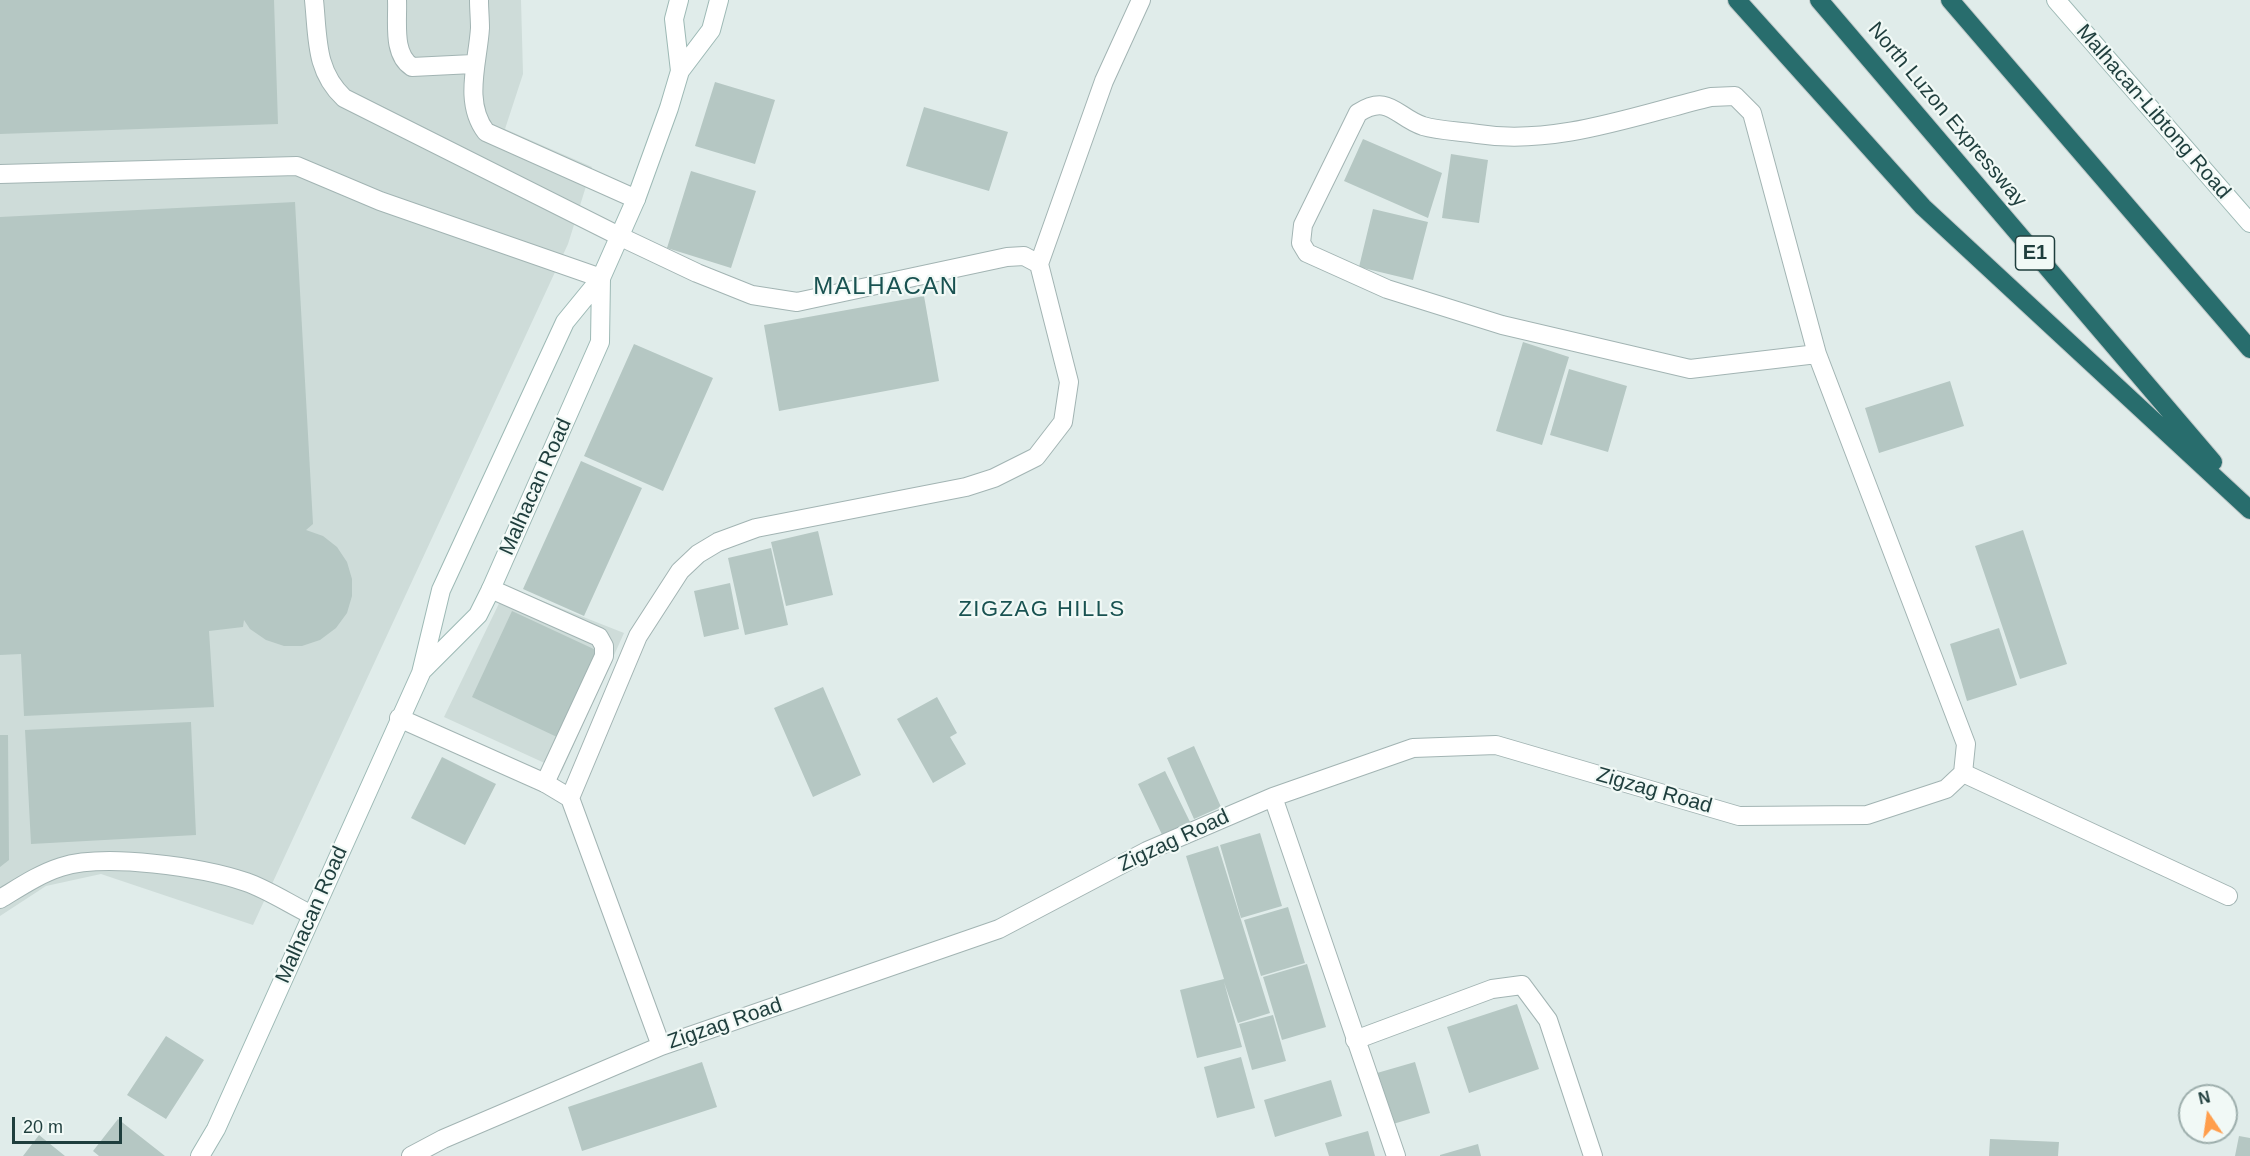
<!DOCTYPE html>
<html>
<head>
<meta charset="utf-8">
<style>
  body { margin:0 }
  #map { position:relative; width:2250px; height:1156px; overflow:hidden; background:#e0ecea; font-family:Helvetica,sans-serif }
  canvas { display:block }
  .north { position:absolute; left:2178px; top:1084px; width:60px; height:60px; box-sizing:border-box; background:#f1f9f6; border:2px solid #9daeac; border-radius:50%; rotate:347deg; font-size:16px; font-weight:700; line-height:24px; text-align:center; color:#1f3e3d }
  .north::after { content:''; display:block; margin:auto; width:21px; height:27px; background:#ff9e4c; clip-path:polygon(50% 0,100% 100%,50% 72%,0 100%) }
  .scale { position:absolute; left:12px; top:1117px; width:110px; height:27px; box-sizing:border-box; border:3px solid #1f3e3d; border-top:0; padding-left:8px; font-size:18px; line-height:21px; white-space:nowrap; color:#1f3e3d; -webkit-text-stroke:4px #f1f9f6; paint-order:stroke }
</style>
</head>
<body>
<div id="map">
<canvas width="2250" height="1156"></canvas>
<div class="north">N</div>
<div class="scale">20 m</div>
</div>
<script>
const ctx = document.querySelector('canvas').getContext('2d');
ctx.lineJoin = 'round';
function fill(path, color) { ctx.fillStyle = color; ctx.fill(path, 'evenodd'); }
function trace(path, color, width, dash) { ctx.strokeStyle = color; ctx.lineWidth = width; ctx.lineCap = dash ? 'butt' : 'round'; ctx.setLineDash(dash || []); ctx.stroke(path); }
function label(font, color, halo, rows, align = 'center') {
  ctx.font = font + ' Helvetica,sans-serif'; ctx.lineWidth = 4.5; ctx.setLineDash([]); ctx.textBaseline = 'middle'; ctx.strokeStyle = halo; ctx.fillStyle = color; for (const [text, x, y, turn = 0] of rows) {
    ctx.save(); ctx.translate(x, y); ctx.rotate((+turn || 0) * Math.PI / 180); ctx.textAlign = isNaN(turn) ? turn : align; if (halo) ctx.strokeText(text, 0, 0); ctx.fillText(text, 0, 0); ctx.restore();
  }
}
fill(new Path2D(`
  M0 0H521L523 74 505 129 592 167 568 244 253 925 101 874 46 886 0 916Z
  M507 587 624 633 562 771 444 717Z`), '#cedcd9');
fill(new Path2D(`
  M0 0H274L278 124 0 134Z
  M715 82 775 100 755 164 695 146Z
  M924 107 1008 132 989 191 906 166Z
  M1363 139 1442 173 1428 218 1344 181Z
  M1451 154 1488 160 1479 223 1442 218Z
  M691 171 756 191 731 268 667 248Z
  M295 202 313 524 306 530 323 536 337 547 347 562 352 579V596L347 613 336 628 320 640 302 646H284L266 640 250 629 244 620 243 627 209 631 214 707 24 716 21 654 0 655V217Z
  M1373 209 1428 222 1413 280 1359 267Z
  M924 296 939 381 779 411 764 325Z
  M1523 342 1569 357 1542 445 1496 431Z
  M634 344 713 378 663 491 584 456Z
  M1569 369 1627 386 1608 452 1550 435Z
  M1950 381 1964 426 1879 453 1865 408Z
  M581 461 642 488 584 616 523 589Z
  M2023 530 2067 664 2020 679 1975 546Z
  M818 531 833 595 786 606 771 542Z
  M771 548 788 625 745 635 728 558Z
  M730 583 739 629 704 637 694 591Z
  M512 611 598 651 557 737 472 697Z
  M1999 628 2017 685 1967 701 1950 644Z
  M823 687 861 775 813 797 774 708Z
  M937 697 957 733 950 737 966 764 933 783 897 719Z
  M191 722 196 835 31 844 25 730Z
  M0 735H8L9 860 0 867Z
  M1194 746 1221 807 1194 819 1167 758Z
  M442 757 496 784 465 845 411 818Z
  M1165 771 1193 828 1165 841 1138 784Z
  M1260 833 1282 906 1241 918 1220 845Z
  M1218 846 1270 1013 1238 1023 1224 982 1242 1047 1197 1058 1180 990 1224 979 1186 856Z
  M1288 907 1305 963 1261 976 1244 920Z
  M1307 964 1326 1027 1282 1040 1263 977Z
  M1517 1004 1539 1069 1469 1093 1447 1027Z
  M1273 1015 1286 1061 1252 1070 1239 1024Z
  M166 1036 204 1060 166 1119 127 1095Z
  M1241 1057 1255 1108 1217 1118 1204 1067Z
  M702 1062 717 1107 582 1151 568 1107Z
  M1415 1062 1430 1113 1393 1124 1377 1073Z
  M1331 1080 1342 1116 1275 1137 1264 1100Z
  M118 1119 165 1156H99L93 1151Z
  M1368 1131 1375 1156H1329L1325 1143Z
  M39 1135 65 1156H23Z
  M2239 1136 2250 1138V1156H2235Z
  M1990 1139 2059 1142 2058 1156H1989Z
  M1478 1144 1481 1156H1440V1155Z`), '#b5c7c3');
const lane = new Path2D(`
  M314 0C318 38 315 71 344 98L621 237
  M397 0C398 22 392 54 412 67L473 64
  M479 0C479 9 480 19 480 28 478 62 463 102 486 132L636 199
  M0 174 297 166 380 201 601 278
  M491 589 599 637 604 646V656L545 783
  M1963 773 2228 896
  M0 899C20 887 39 874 61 867 105 853 202 867 246 882 269 890 291 905 312 915`);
const street = new Path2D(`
  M621 237 697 273 752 295 797 302 1007 257 1024 256 1039 264
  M399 718 545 783 570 798 661 1046
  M1273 797 1396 1156
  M570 798 638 636 680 571 698 554 718 542 756 528 966 487 994 478 1036 457 1063 422 1069 382 1039 264 1104 81 1141 0
  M1355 1040 1492 989 1522 985 1548 1020 1593 1156
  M411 1156 443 1139 661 1046 999 929 1147 851 1273 797 1413 748 1496 745 1739 816 1867 815 1946 789 1963 773 1966 744 1817 354 1752 113 1735 96 1711 97C1636 115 1556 146 1478 134 1460 131 1440 131 1423 126 1396 117 1389 93 1358 113L1303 225 1301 243 1307 253 1387 289 1502 325 1690 369 1817 354`);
const secondary = new Path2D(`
  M2056 0 2250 223
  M680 71 711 30 719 0
  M422 671 478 615 491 589 600 342 601 278
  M200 1156 216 1129 421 673 441 590 565 322 601 278 636 199 669 108 680 71 674 19 679 0`);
const highway = new Path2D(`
  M1737 0 1923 207 2250 510
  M1819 0 2213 462
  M1950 0 2250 349`);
trace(lane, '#a2b4b3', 20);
trace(street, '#a2b4b3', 20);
trace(secondary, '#9db9b5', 20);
trace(highway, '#c0c9c9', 20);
trace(lane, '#fff', 18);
trace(street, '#fff', 18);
trace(secondary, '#fff', 18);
trace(highway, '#286d6d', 18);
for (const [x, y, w] of [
  [2035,253,39]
]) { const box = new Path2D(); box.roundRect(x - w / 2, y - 17, w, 34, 4.5); ctx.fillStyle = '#f1f9f6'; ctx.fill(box); trace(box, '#1f3e3d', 1.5); }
label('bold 20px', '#1f3e3d', null, [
  ["E1",2035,253]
]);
label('21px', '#1f3e3d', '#f1f9f6', [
  ["Malhacan-Libtong Road",2153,112,49],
  ["North Luzon Expressway",1947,115,50],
  ["Malhacan Road",536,487,-66],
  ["Zigzag Road",1654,791,16],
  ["Zigzag Road",1174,841,-25],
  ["Malhacan Road",312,915,-66],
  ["Zigzag Road",725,1024,-19]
]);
ctx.letterSpacing = '1.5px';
label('22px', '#195251', '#f1f9f6', [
  ["ZIGZAG HILLS",1042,610]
]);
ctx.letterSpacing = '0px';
ctx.letterSpacing = '1.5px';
label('24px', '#195251', '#f1f9f6', [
  ["MALHACAN",886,287]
]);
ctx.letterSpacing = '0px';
</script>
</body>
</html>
